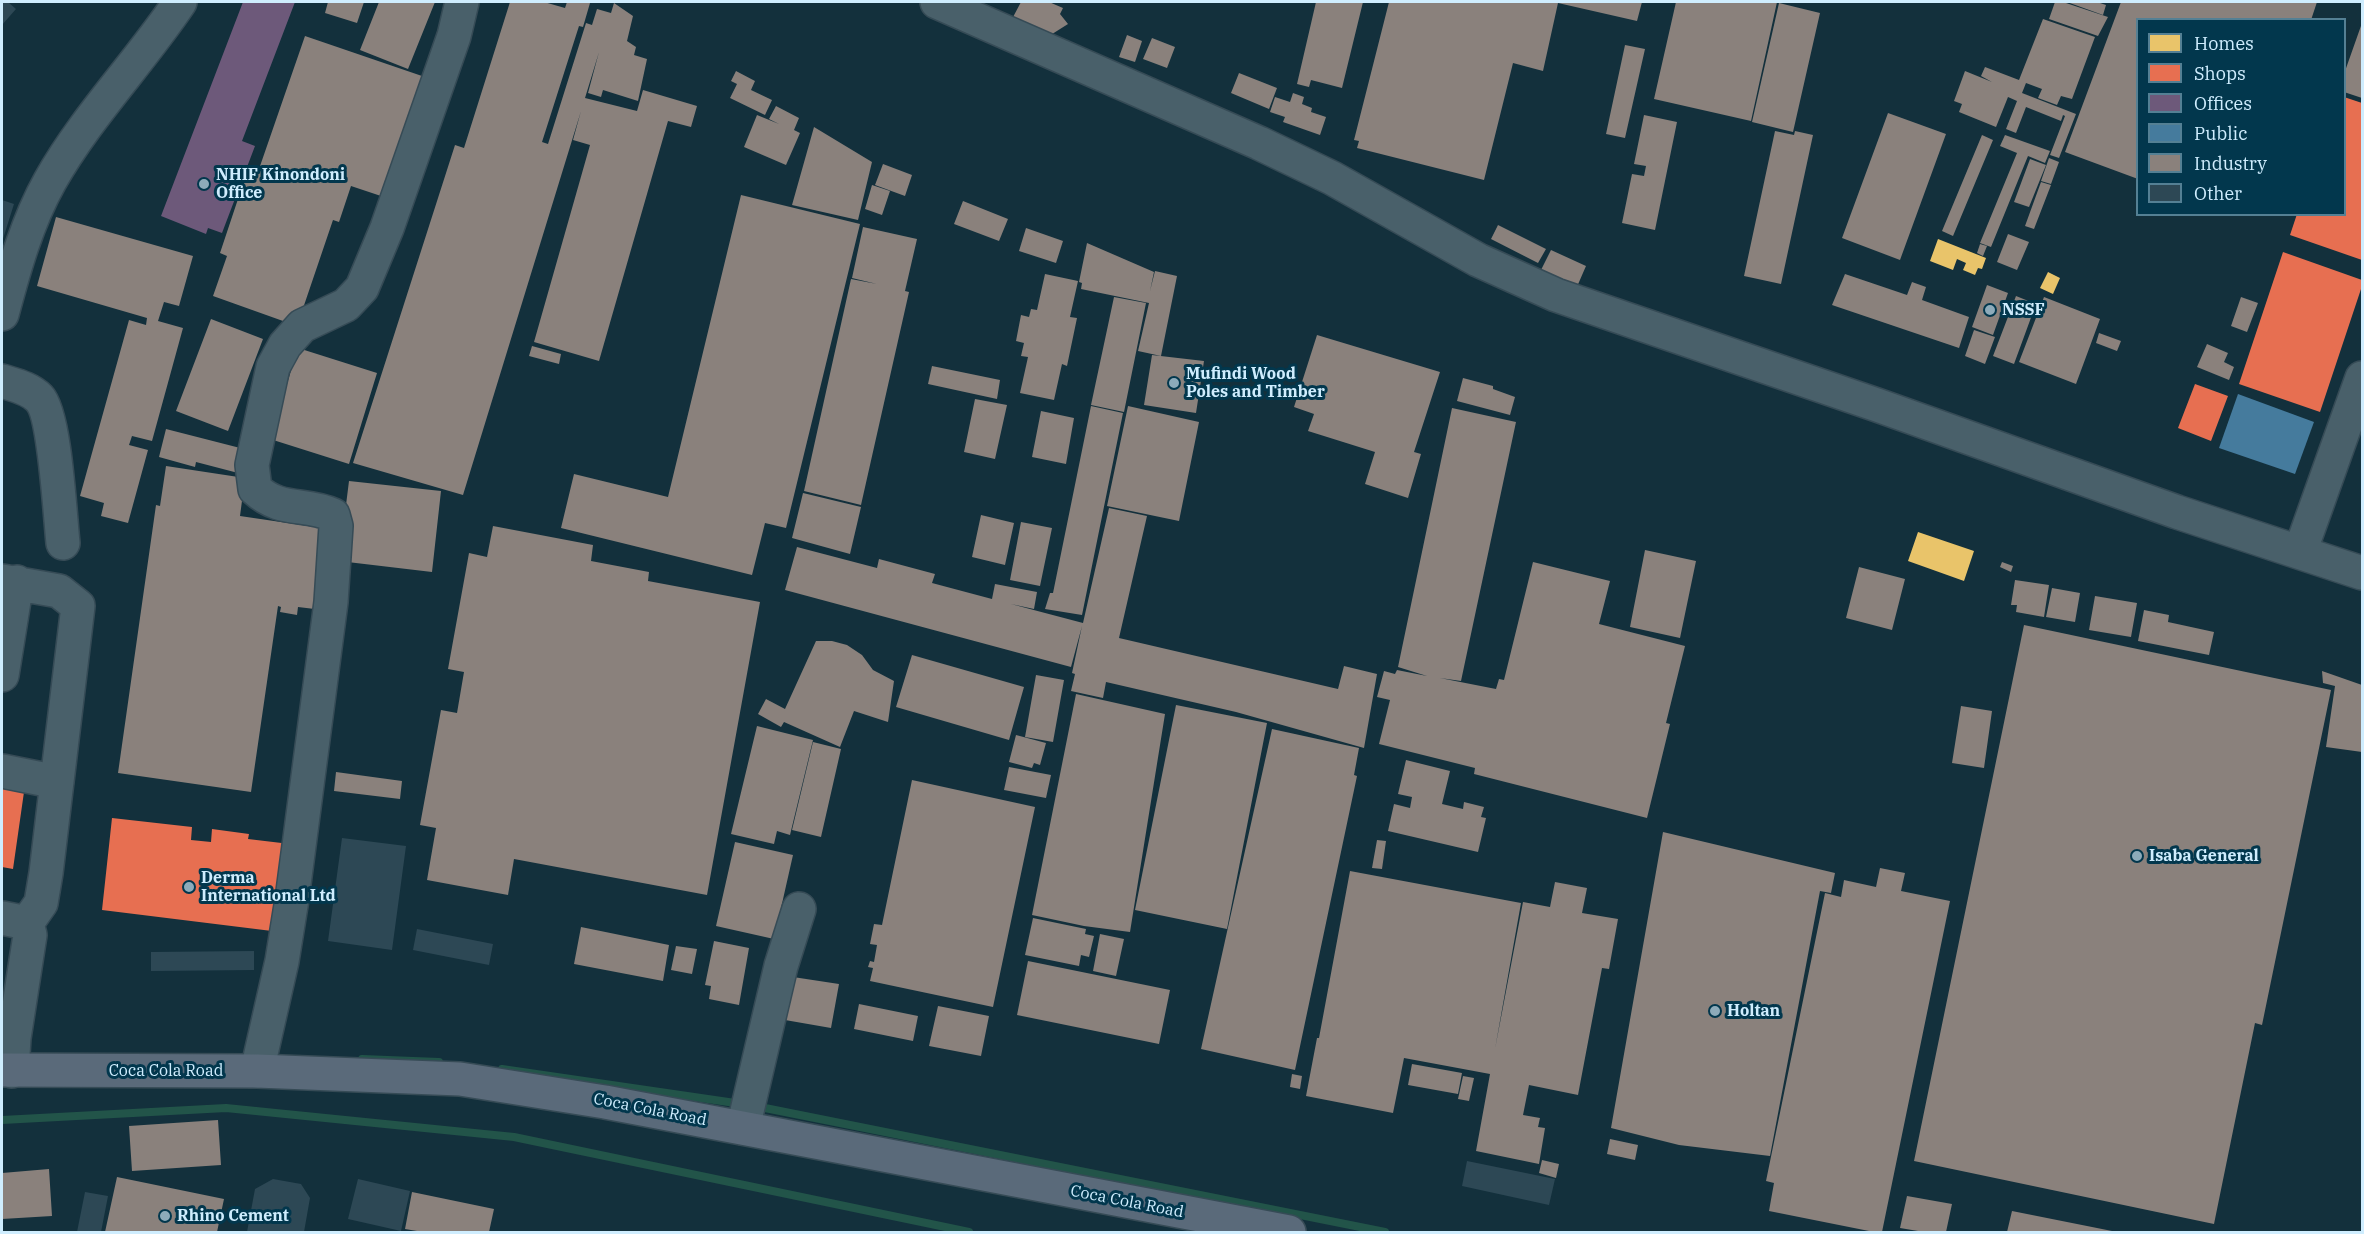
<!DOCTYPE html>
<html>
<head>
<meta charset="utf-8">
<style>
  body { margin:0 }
  #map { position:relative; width:2364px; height:1234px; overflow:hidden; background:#13303c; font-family:"IBM Plex Serif",serif }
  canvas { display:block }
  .frame { position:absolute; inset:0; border:3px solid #cfedfe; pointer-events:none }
  .legend { position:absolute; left:2136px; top:18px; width:210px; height:198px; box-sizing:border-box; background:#02374d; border:2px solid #548094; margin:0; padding:8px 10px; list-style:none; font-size:18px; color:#cfedfe }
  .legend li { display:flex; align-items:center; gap:12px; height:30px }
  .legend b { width:30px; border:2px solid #548094 }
</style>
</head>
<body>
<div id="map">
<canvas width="2364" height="1234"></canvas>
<div class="frame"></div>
<ul class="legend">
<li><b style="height:16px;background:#e9c46a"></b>Homes</li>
<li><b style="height:16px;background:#e76f51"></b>Shops</li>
<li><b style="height:16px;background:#6d597a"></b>Offices</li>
<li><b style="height:16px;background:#457b9d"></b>Public</li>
<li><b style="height:16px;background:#8a817c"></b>Industry</li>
<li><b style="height:16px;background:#2d4855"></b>Other</li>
</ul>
</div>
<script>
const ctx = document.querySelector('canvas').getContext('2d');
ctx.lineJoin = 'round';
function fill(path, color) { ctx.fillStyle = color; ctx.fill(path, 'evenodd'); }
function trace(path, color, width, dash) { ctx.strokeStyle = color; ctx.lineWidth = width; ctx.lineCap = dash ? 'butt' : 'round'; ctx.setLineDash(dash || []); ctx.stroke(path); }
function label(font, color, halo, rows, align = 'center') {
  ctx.font = font + ' "IBM Plex Serif",serif'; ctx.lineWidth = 6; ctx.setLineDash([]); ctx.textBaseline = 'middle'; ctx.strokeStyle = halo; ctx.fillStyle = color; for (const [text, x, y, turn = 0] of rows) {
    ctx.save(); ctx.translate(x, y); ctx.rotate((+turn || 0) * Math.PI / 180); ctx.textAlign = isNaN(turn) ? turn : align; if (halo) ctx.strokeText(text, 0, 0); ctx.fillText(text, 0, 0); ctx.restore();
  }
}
fill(new Path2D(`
  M1938 239 1986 258 1982 269 1978 268 1975 275 1963 270 1966 263 1957 259 1953 270 1930 261Z
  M2048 272 2060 278 2053 294 2040 288Z
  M1918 532 1974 551 1964 581 1908 561Z`), '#e9c46a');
fill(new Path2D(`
  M2344 97 2362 103V260L2290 235 2297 214H2344Z
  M2283 252 2362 280V286L2320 412 2239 384Z
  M2195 384 2228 396 2211 441 2178 428Z
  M4 782 25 785 13 869 2 867V790Z
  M112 818 192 827 191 840 211 842 212 829 249 834 248 839 290 844 280 932 102 910Z`), '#e76f51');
fill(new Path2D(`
  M243 2H295L242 141 255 146 222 233 208 228 206 234 161 216Z`), '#6d597a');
fill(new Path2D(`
  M2238 394 2314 422 2295 474 2219 448Z`), '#457b9d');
fill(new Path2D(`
  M328 2H364L357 23 325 13Z
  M379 2H435L408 69 360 50Z
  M510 2H544L565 8 567 2 590 3 583 27 579 26 542 142 548 144 586 23 592 25 597 9 611 13 614 3 633 16 627 41 636 47 634 55 647 59 638 101 603 90 601 97 588 93 599 52 585 98 637 111 643 90 697 106 691 127 668 121 599 361 534 342 590 145 573 140 581 111 463 495 353 463 455 145 464 148Z
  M1021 2H1049L1063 8 1060 14 1068 24 1049 36 1012 19Z
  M1316 2H1363L1342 88 1311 80 1309 87 1297 84Z
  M1389 2H1642L1637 21 1558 3 1543 71 1513 63 1484 180 1357 148 1359 141 1354 140Z
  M1676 2H1777L1751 121 1654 99Z
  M2055 2H2063L2108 17 2098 36 2049 19Z
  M2067 2H2097L2106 5 2103 15Z
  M2121 2H2317L2311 20H2138V179L2065 152Z
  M1779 3 1820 13 1793 132 1752 122Z
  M2043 19 2095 37 2072 99 2061 96 2057 105 2038 98 2042 89 2026 83 2022 93 2076 114 2059 158 2050 155 2065 116 2063 115 2061 121 2026 107 2016 133 2006 129 2017 101 2008 97 1996 127 1959 112 1962 104 1954 101 1965 71 1992 82 1981 76 1985 67 2019 80Z
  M2362 23V98L2344 92V74Z
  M1127 35 1142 41 1135 62 1119 57Z
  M305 36 422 76 381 196 351 186 339 222 333 220 297 326 213 296 227 256 220 253 249 166 259 169Z
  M1152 38 1175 47 1167 68 1143 59Z
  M1625 45 1645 49 1625 138 1606 134Z
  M736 71 755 81 751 90 772 100 765 115 730 98 737 84 731 81Z
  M1239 73 1277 88 1269 109 1231 93Z
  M1293 93 1304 97 1302 104 1312 108 1311 112 1326 117 1320 135 1283 122 1285 117 1270 112 1275 97 1290 102Z
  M776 106 799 118 794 130 800 133 786 165 744 147 757 115 779 124 769 119Z
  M1888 113 1946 134 1900 260 1842 238Z
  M1644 115 1677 122 1655 230 1622 223 1632 174 1644 176 1646 166 1634 164Z
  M814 127 872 162 858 220 792 205Z
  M1775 131 1794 135 1795 131 1813 135 1781 284 1744 276Z
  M1982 135 1993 140 1953 236 1942 231Z
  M2005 135 2050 151 2045 163 2028 156 1991 247 1980 243 2017 153 2000 146Z
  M2049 158 2059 162 2051 184 2041 181Z
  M2030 159 2046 165 2029 207 2014 202Z
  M883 164 912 175 905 196 875 185Z
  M2041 182 2051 185 2034 229 2025 226Z
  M872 185 890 191 882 215 865 209Z
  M741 195 860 224 786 528 765 523 752 575 561 528 574 474 668 497Z
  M963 201 1008 219 999 241 954 224Z
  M56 217 193 256 179 306 164 302 158 321 183 328 152 441 132 436 129 445 148 450 128 523 101 516 104 503 80 496 129 320 146 325 147 318 37 286Z
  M1498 225 1546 249 1538 263 1491 239Z
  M863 227 917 239 905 291 909 292 861 505 804 491 851 279 877 284 852 278Z
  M1026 228 1063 241 1056 263 1019 251Z
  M2008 234 2029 242 2017 270 1997 262Z
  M1087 243 1154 272 1150 291 1155 271 1177 276 1161 356 1138 351 1149 303 1081 289 1082 283 1079 282Z
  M1980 244 1987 246 1983 256 1977 253Z
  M1551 250 1586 266 1576 289 1540 272Z
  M1045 274 1078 281 1070 317 1077 318 1067 366 1062 364 1054 400 1020 393 1028 357 1021 356 1024 343 1016 341 1021 315 1029 317 1031 309 1037 310Z
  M1845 274 1907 295 1912 282 1926 287 1922 300 1969 317 1959 348 1832 305Z
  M1987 285 2008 293 1993 335 1972 327Z
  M2016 296 2036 304 2014 364 1993 356Z
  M1114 297 1146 303 1124 412 1091 405Z
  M2044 297 2100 319 2076 384 2019 362Z
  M2241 297 2258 303 2247 332 2231 326Z
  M211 319 263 339 228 431 176 411Z
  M1974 330 1995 337 1985 364 1965 356Z
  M2099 333 2121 341 2117 351 2096 343Z
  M1317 335 1440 372 1414 452 1421 454 1408 498 1365 484 1375 452 1308 431 1314 414 1294 407Z
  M2207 344 2228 353 2224 362 2234 367 2229 380 2197 367Z
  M532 346 561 354 559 364 529 356Z
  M298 348 377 373 349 464 270 439Z
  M1152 355 1204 361 1196 413 1144 405Z
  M932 366 1000 380 997 399 928 384Z
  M1463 378 1493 386V389L1515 397 1510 415 1457 401Z
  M975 399 1007 405 995 459 964 452Z
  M1091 406 1123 413 1082 615 1045 609 1050 593H1053Z
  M1128 406 1199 422 1179 521 1107 506Z
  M1452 408 1516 422 1461 681 1440 678 1496 689 1499 679 1504 680 1533 562 1610 581 1599 624 1685 646 1666 723 1670 724 1647 818 1474 774 1475 768 1379 744 1390 700 1377 697 1384 671 1395 674 1397 670 1427 676 1398 667Z
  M1041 411 1074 418 1066 464 1032 457Z
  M166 429 248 450 242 474 196 462 195 467 159 457Z
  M166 466 245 478 240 516 335 530 323 610 298 607 297 615 280 612 281 607 278 606 251 792 118 773 156 505 160 506Z
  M349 481 441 491 432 572 339 561Z
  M803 493 861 507 850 554 792 538Z
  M1109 508 1147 516 1119 638 1338 689 1344 666 1377 674 1364 748 1236 712 1106 682 1103 698 1071 691 1075 674 1072 673 1082 626 1071 667 785 590 797 547 877 568 879 559 935 574 932 583 992 599 995 584 1037 592 1034 609 1011 604 1083 623Z
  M981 515 1014 523 1005 565 972 557Z
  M1021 522 1052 528 1040 586 1010 580Z
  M493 526 593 545 591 561 649 572 648 581 760 602 707 895 514 859 508 895 427 880 436 828 420 825 441 710 457 713 464 672 448 669 469 553 487 557Z
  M1645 550 1696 561 1680 638 1630 627Z
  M2002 562 2013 566 2011 572 2000 567Z
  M1859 567 1905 579 1892 630 1846 618Z
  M2015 580 2049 585 2044 617 2016 612 2017 605H2011Z
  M2052 588 2080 593 2075 622 2046 617Z
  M2095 596 2137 603 2131 637 2089 630Z
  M2144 610 2169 615 2168 622 2214 632 2209 655 2138 641Z
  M2024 625 2331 690 2262 1025 2255 1023 2214 1224 1914 1161Z
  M816 641H832L847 645 862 655 873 670 894 681 888 722 854 711 840 747 784 722 781 727 758 714 766 699 785 709Z
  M912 655 1024 687 1009 740 896 707Z
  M2322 671 2362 685V752L2326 747 2335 686 2323 683Z
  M1036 675 1064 680 1053 742 1025 737Z
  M1076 694 1165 714 1130 932 1084 926 1032 915Z
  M1176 705 1267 723 1227 929 1135 910Z
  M1961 706 1992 711 1984 768 1952 763Z
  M757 726 813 740 790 835 777 831 774 844 731 834Z
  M1272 729 1359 748 1354 775 1357 776 1295 1070 1201 1049Z
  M1016 735 1046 743 1040 765 1034 763 1032 768 1009 762Z
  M813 742 841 749 821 837 792 830Z
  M1406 760 1450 771 1442 804 1463 809 1464 802 1484 807 1481 817 1486 818 1478 852 1388 831 1394 804 1410 808 1412 797 1398 794Z
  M1009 767 1051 775 1046 798 1004 790Z
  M336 772 402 781 400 799 334 791Z
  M912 780 1035 807 993 1007 870 981 873 968 868 967 870 961 874 962 877 945 870 944 874 924 882 925Z
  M1663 832 1835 873 1831 893 1820 891 1770 1156 1679 1145 1611 1128Z
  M1377 840 1386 841 1382 869 1372 868Z
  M735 842 793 855 774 939 716 926Z
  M1880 868 1905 873 1901 891 1950 901 1882 1232H1874L1769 1211 1774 1183 1766 1181 1825 893 1841 897 1844 880 1876 887Z
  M1350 871 1521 903 1495 1049 1523 902 1550 907 1555 882 1587 888 1582 913 1618 919 1609 969 1602 968 1578 1095 1529 1085 1523 1115 1540 1118 1538 1127 1545 1128 1539 1164 1476 1151 1490 1074 1404 1058 1393 1113 1306 1096 1317 1038H1319Z
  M1033 918 1086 929 1085 934 1094 936 1089 957 1081 955 1079 966 1025 955Z
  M581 927 669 945 663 981 574 964Z
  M1100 934 1124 939 1116 976 1093 971Z
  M714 941 749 948 739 1005 709 999 711 986 705 985Z
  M676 946 697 949 692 974 671 970Z
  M1028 961 1170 990 1159 1044 1017 1015Z
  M793 977 839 984 831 1028 785 1020Z
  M859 1004 918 1016 913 1041 854 1029Z
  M938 1006 989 1016 981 1056 929 1046Z
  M1412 1064 1462 1073 1458 1094 1408 1085Z
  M1292 1074 1302 1076 1300 1089 1290 1087Z
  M1463 1076 1474 1078 1469 1101 1458 1099Z
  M218 1120 221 1165 132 1171 129 1126Z
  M1610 1139 1638 1145 1635 1160 1607 1154Z
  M1542 1160 1559 1164 1556 1178 1539 1173Z
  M49 1169 52 1216 2 1219V1173Z
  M117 1177 224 1199 217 1232H105Z
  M412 1192 494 1209 489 1232H423L405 1229Z
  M1907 1196 1952 1204 1946 1232H1924L1900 1228Z
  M2012 1211 2112 1231V1232H2007Z`), '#8a817c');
trace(new Path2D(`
  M362 1059 439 1062
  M502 1069 742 1104
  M755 1106 1385 1232
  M2 1120 226 1108 514 1137 969 1232`), '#225449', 8);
fill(new Path2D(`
  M2 2H8L16 9 2 25Z
  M2 200 14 204 2 242Z
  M342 838 406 846 392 950 328 941Z
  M417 929 493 944 489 965 413 950Z
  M254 951V970L151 971V952Z
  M1467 1161 1555 1179 1549 1205 1462 1186Z
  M273 1179 301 1184 310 1198 304 1232H247L255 1189Z
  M358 1179 410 1191 401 1231 348 1219Z
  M85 1192 108 1196 101 1232H77Z`), '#2d4855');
const minor = new Path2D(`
  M937 2 1259 143 1332 178 1478 260 1556 295 1877 405 2177 512 2362 573
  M2 314C14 269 27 222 50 181 86 117 139 63 180 2
  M2 381C14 385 29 388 39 398 55 414 60 516 63 543
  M2300 552 2362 378
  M2 581 59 591 78 606 46 873 41 903 27 923
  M2 675 17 582
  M2 771 57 782
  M2 918 27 923 30 935 14 1038 12 1071
  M257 1071 282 961 292 899 331 602 336 526 333 515C304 502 281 513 255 489L252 465 273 367 285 345 302 326 346 305 362 288 387 228 454 36 462 2
  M743 1128 781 966 799 909`);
const major = new Path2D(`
  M2 1070 257 1071 460 1079 605 1102 1289 1232`);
trace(minor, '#364b56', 36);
trace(major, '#364b56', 36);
trace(minor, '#49606a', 33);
trace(major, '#5a6a7a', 33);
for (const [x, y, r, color] of [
  [204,184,6,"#8dabba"],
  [1990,310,6,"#8dabba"],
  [1174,383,6,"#8dabba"],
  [2137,856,6,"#8dabba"],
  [189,887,6,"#8dabba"],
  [1715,1011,6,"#8dabba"],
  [165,1216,6,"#8dabba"]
]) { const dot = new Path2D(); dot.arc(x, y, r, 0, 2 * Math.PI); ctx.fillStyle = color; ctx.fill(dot); trace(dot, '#02374d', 2); }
label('bold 16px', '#cfedfe', '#02374d', [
  ["NHIF Kinondoni",216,175],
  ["Office",216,193],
  ["NSSF",2002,310],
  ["Mufindi Wood",1186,374],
  ["Poles and Timber",1186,392],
  ["Isaba General",2149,856],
  ["Derma",201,878],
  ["International Ltd",201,896],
  ["Holtan",1727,1011],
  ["Rhino Cement",177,1216]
], 'left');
label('16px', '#cfedfe', '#02374d', [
  ["Coca Cola Road",166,1071],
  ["Coca Cola Road",650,1110,11],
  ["Coca Cola Road",1127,1202,11]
]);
</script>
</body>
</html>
